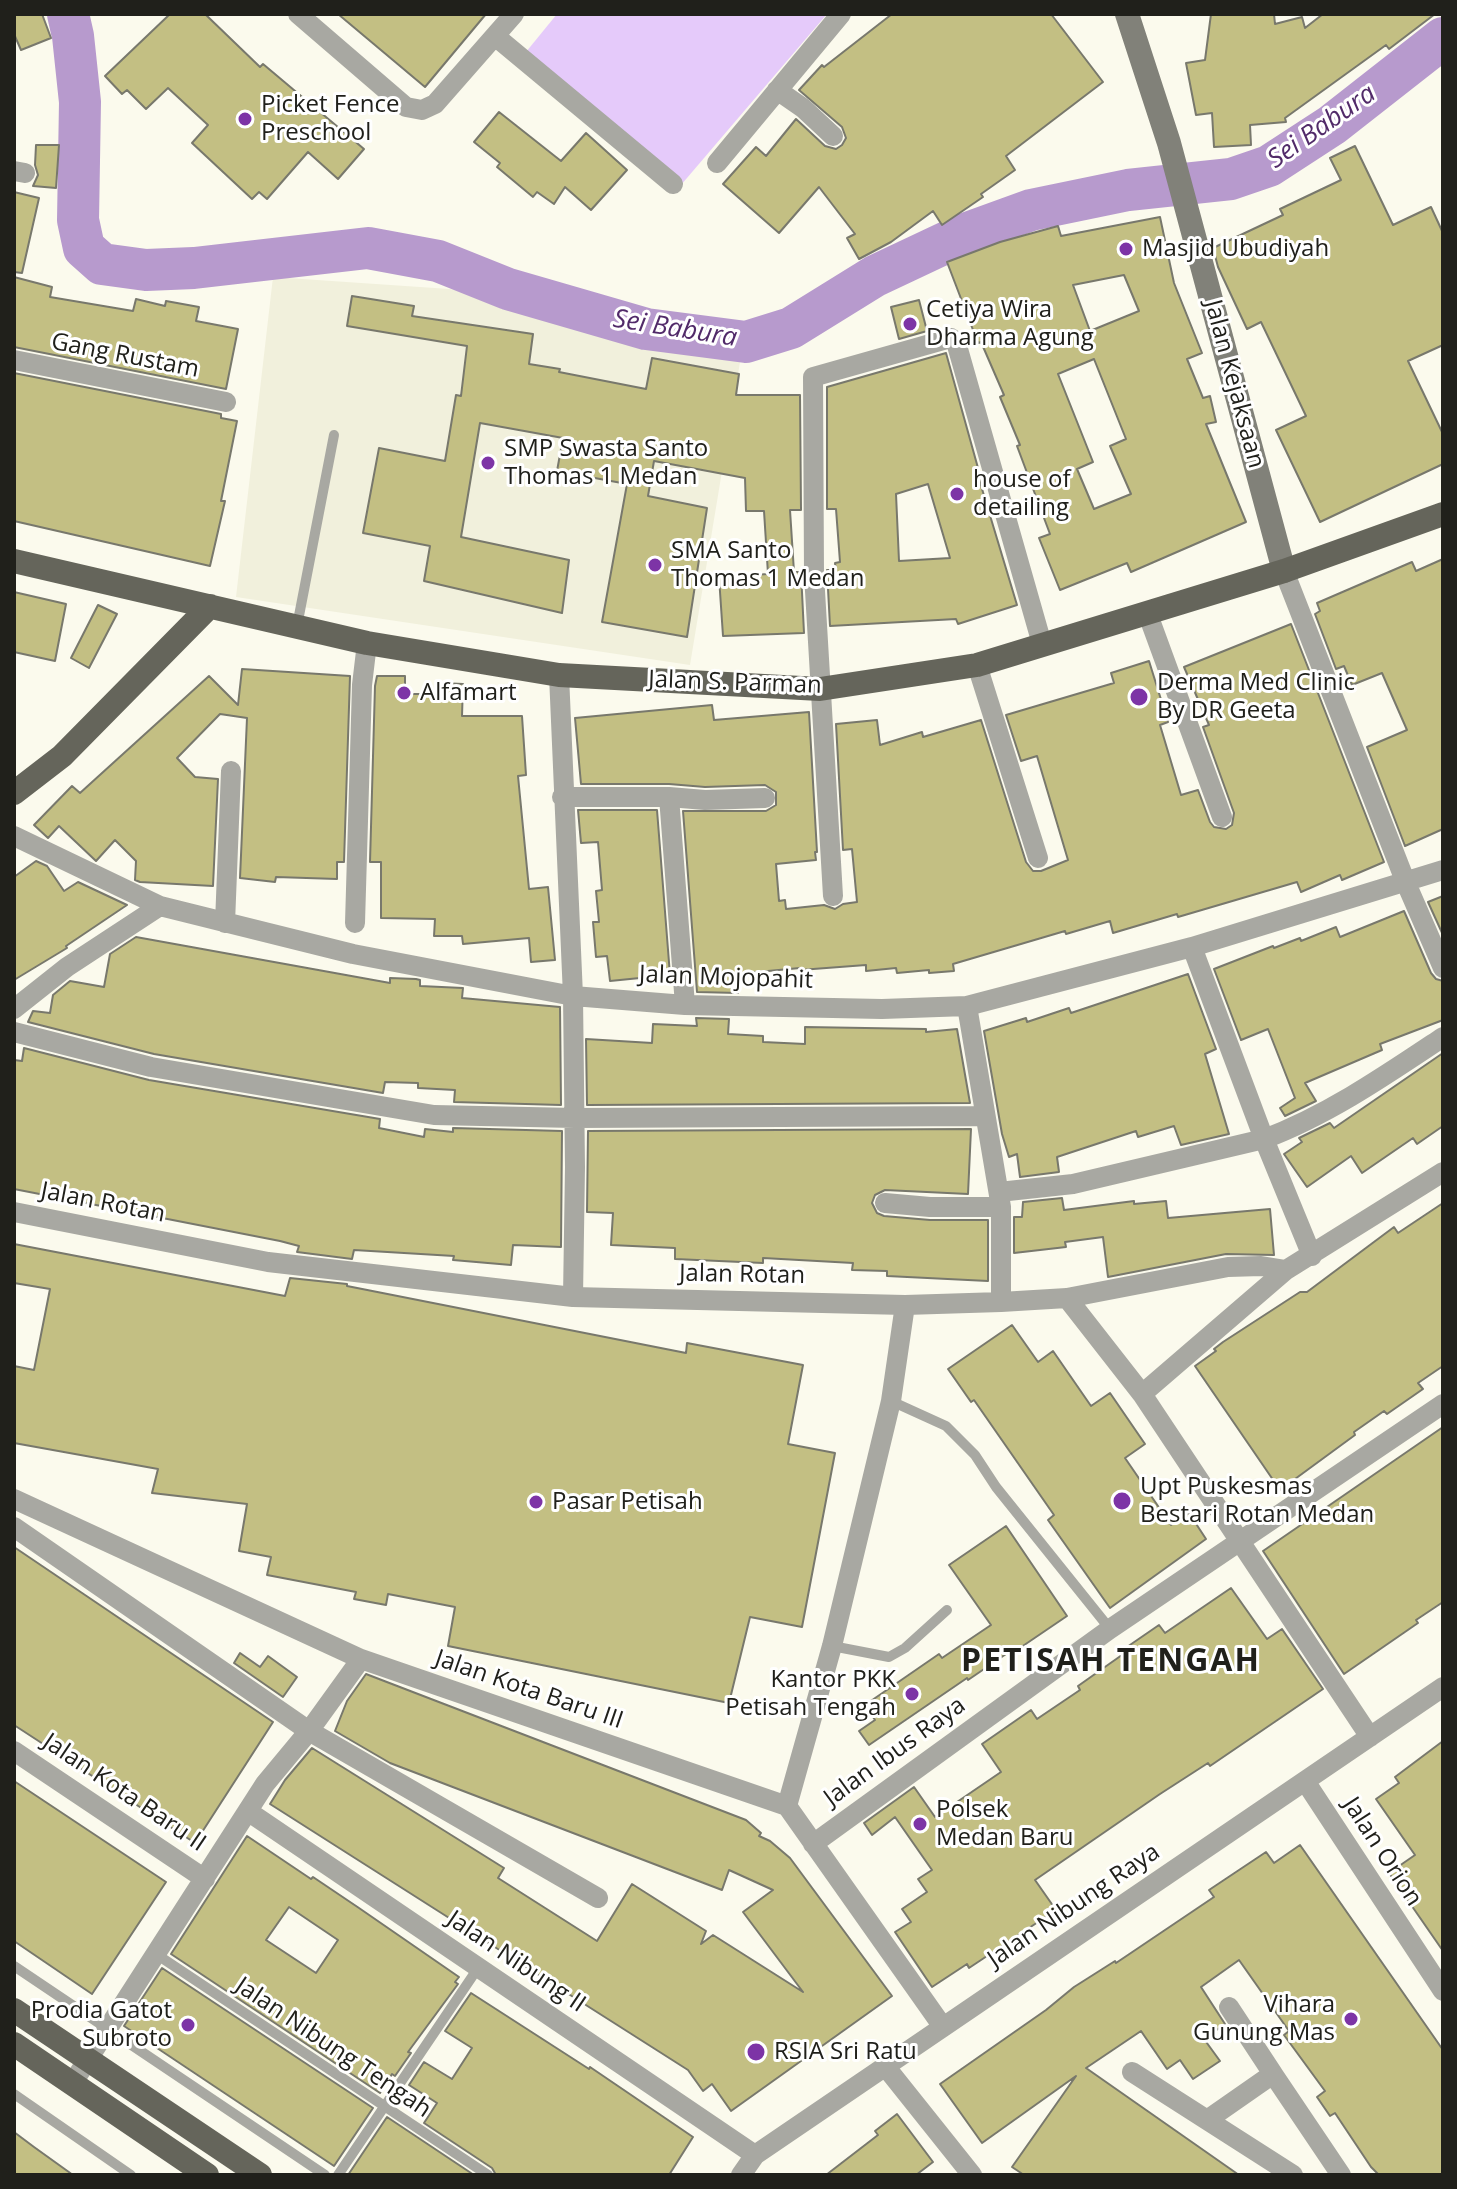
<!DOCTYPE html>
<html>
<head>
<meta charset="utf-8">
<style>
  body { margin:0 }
  #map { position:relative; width:1457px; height:2189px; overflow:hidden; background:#fbfaed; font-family:"Open Sans",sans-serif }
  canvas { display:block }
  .frame { position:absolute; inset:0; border:16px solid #20201b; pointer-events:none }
</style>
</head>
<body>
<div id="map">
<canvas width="1457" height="2189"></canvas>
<div class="frame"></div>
</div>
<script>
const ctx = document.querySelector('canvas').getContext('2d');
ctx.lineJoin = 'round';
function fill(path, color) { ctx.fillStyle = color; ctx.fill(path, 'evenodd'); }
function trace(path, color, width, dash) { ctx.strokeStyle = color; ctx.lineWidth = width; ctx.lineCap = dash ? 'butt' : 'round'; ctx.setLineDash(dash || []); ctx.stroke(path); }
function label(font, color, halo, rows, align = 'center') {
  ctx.font = font + ' "Open Sans",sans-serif'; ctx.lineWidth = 6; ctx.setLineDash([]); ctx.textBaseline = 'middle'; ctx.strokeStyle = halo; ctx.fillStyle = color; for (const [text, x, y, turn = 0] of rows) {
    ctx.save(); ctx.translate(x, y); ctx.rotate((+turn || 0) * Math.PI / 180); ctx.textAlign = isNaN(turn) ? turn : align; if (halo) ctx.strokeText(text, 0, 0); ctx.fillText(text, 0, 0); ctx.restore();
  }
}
fill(new Path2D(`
  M273 277 464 290 562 321 740 362 690 665 236 597Z`), '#f1f0dc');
fill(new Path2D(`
  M557 14H827L681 185 526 52Z`), '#e5cafa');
trace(new Path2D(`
  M68 14 73 36 80 102 78 220 84 248 102 264 146 270 194 268 368 248 438 261 508 289 646 329 746 342 791 328 875 276 962 235 1031 210 1128 190 1231 179 1269 166 1332 125 1443 38`), '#b79acd', 42);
const building = new Path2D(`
  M14 14H42L51 38 21 50 14 34Z
  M170 14H205L260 67 263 64 364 149 338 179 308 152 267 199 259 192 252 199 192 143 208 125 168 88 146 109 127 90 122 94 105 76Z
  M338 14H486L425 87Z
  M892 14H1051L1103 82 1006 156 1015 170 981 194 983 197 942 225 933 211 891 242 859 259 847 238 855 234 819 187 779 233 723 184 756 147 766 156 796 119 825 146 836 149 842 145 846 138 842 127 799 90 822 65 824 67Z
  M1211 14H1274L1275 24 1302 17 1305 28 1323 14H1435L1389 49 1386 45 1285 118 1286 122 1250 125 1251 145 1214 147 1212 113 1196 115 1186 63 1205 60Z
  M499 112 561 161 586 133 627 170 591 210 565 187 554 204 537 192 533 197 497 167 500 163 474 142Z
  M36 145H59L56 188 33 186 38 175 35 165Z
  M1355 146 1393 225 1431 207 1443 233V345L1408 361 1443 434V464L1320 522 1276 430 1306 416 1261 322 1247 329 1218 267 1213 248 1283 215 1280 209 1341 180 1330 158Z
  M14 192 39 198 22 273 14 272Z
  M1160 217 1174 283 1202 353 1187 359 1203 398 1210 396 1216 422 1206 424 1246 522 1131 572 1127 563 1060 590 1039 538 1050 534 1017 446 1020 445 1000 397 1004 395 981 342 978 343 947 262 1000 242 1058 226 1061 236ZM1124 275 1139 311 1090 331 1073 285ZM1094 359 1126 439 1110 446 1131 494 1094 509 1077 469 1093 462 1058 374Z
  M14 277 52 287 50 297 133 311 136 299 165 306 166 301 199 307 196 321 238 329 226 389 14 347Z
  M352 296 414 306 412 316 533 334 529 364 560 369 559 372 646 389 652 358 739 374 736 395H800L801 510H790L794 572H801L804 633 723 636 719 577 768 574 764 511H746L745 478 654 461 648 496 707 508 687 637 602 622 627 484 557 471 563 438 480 423 461 537 569 560 562 613 424 581 430 546 363 533 379 448 445 461 456 395 461 396 467 346 347 326Z
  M919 300 927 331 899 339 891 307Z
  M946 353 978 468 976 469 1017 605 958 624 956 619 830 626 827 570H836L835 563 840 562 836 509H827V387ZM928 484 950 558 899 561 896 494Z
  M14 373 221 414V418L237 421 221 501H225L210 566 14 521Z
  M1443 559V829L1405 846 1367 747 1407 730 1382 673 1352 685 1344 666 1336 669 1315 614 1320 611 1317 603 1412 562 1416 571Z
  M14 592 66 604 55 661 14 652Z
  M98 605 117 614 89 668 71 658Z
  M1291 624 1384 862 1342 880 1340 875 1301 892 1297 882 1178 917 1177 914 1113 933 1110 921 1066 934 1065 931 953 964 954 971 929 973V970L897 973 896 968 866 971V965L800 970V968L736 974 738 993 697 992 683 811H766L776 805V792L765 785 705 787 669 784H581L575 718 712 705 714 720 809 712 817 852H815L816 860 776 864 779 901 785 900 786 909 824 905 835 909 843 904 857 902 852 849 843 850 836 724 877 720 880 745 922 732 923 737 981 720 1026 862 1033 871H1041L1068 860 1037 756 1021 761 1006 715 1114 683 1111 673 1149 661 1168 722 1160 725 1181 795 1198 790 1210 822 1214 827 1226 829 1232 825 1234 813 1203 727 1209 725 1184 667Z
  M242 669 350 676 344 862H337V879L276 877 275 882 240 878 247 718 220 714 177 758 195 777 218 779 213 886 140 882 135 880 136 861 115 840 96 861 59 826 48 838 34 825 72 786 80 793 209 676 238 705Z
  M377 676H405V694H441V683L463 684 462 716H522L526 775 518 776 529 889 548 887 555 960 531 962 529 938 463 944 462 936H434L435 919 381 918V862H370L375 686Z
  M578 810H657L670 975 610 981 607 956 596 957 593 922H599L596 891 602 890 598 842 581 843Z
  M36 861 47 866 64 891 78 882 127 905 66 946 67 948 14 980V877Z
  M1443 896V935L1428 902Z
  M1404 911 1431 973 1436 979 1443 981V1020L1380 1044 1382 1050 1305 1083 1316 1101 1285 1116 1280 1108 1295 1098 1268 1029 1241 1040 1214 969 1273 946 1274 948 1300 938 1301 941 1336 927 1340 937Z
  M136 937 390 983V978L416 979 420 980V986L463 988 462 998 560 1007 561 1105 454 1102 455 1090 418 1088V1083L385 1082 383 1093 154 1054 28 1022 33 1011 50 1013 53 995 70 981 104 987 110 954Z
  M1188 974 1216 1049 1205 1054 1229 1134 1181 1145 1174 1126 1138 1137 1136 1131 1057 1157 1059 1172 1020 1177 1017 1154 1009 1157 1002 1134 984 1031 1026 1018 1027 1022 1069 1008 1071 1013Z
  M696 1018 729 1019 728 1034 763 1036V1042L805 1044V1027L926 1029V1032L957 1029 970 1103 587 1105 586 1039 652 1043 653 1024 697 1026Z
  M24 1048 149 1080 380 1119 379 1128 424 1137 425 1129 453 1132V1128L562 1131 561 1247 513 1245 511 1265 453 1260 454 1256 354 1250 352 1259 297 1252 299 1246 280 1241 14 1189V1060L22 1061Z
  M1443 1053V1126L1417 1144 1413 1138 1362 1173 1351 1156 1307 1187 1284 1154 1302 1142 1299 1138 1330 1123 1334 1128Z
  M971 1129 968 1194 885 1190 875 1195 872 1203 877 1213 884 1216 930 1220H988V1281L887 1276V1271L852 1270 853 1263 763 1258V1263L675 1259V1248L611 1245 613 1213 587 1212 588 1131Z
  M1062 1198 1064 1210 1134 1201V1204L1166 1201 1168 1218 1270 1209 1274 1255 1226 1254 1108 1277 1103 1237 1065 1242 1066 1247 1014 1253V1217H1022L1023 1202Z
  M1443 1203V1366L1418 1383 1423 1389 1387 1414 1384 1411 1354 1432 1355 1435 1280 1490 1195 1366 1216 1351 1214 1349 1223 1342 1300 1292H1307L1394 1227 1398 1233Z
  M14 1244 285 1296 290 1278 347 1284V1286L686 1353 687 1343 803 1365 788 1444 835 1453 802 1627 750 1617 729 1703 448 1646 455 1607 388 1594 386 1605 354 1599 356 1592 267 1575 271 1557 239 1551 247 1504 152 1493 158 1469 14 1443V1366L34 1370 50 1289 14 1283Z
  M1012 1325 1038 1362 1053 1351 1091 1406 1110 1393 1145 1444 1125 1458 1171 1525 1189 1513 1206 1539 1110 1608 1048 1520 1054 1515 974 1400 971 1402 948 1369Z
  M1443 1427V1602L1416 1620 1418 1623 1344 1674 1263 1551Z
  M1006 1526 1067 1616 1011 1654 1009 1652 968 1680 967 1678 869 1745 859 1731 875 1720 865 1705 939 1654 942 1658 991 1625 949 1565Z
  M14 1547 273 1722 195 1843 14 1725Z
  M1231 1588 1267 1639 1282 1629 1323 1689 1210 1766 1208 1763 1160 1794 1035 1880 1056 1910 969 1968 967 1964 932 1987 895 1932 911 1922 902 1909 927 1892 918 1879 932 1870 895 1817 872 1835 864 1823 914 1787 935 1817 1001 1772 982 1744 1031 1710 1037 1719 1080 1690 1078 1686 1129 1650 1127 1647 1159 1625 1165 1633Z
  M240 1653 260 1667 268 1656 297 1677 283 1697 234 1663Z
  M366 1674 746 1820 761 1833 759 1836 770 1841 790 1858 892 1996 731 2111 712 2084 703 2091 688 2070 270 1804 285 1780 312 1748 504 1868 498 1878 597 1941 632 1884 706 1931 701 1944 713 1935 803 1992 743 1912 773 1890 729 1870 722 1890 390 1763 335 1731 347 1701Z
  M1443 1741V1951L1389 1873 1415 1855 1376 1799 1399 1783 1395 1777Z
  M14 1781 166 1882 92 1994 14 1941Z
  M247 1836 311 1879 313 1877 359 1908 459 1977 455 1982 458 1984 408 2052 411 2053 395 2076 392 2074 380 2093 171 1954ZM289 1907 338 1940 316 1973 266 1940Z
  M1300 1845 1443 2050V2175H1379L1371 2167 1335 2113 1330 2116 1317 2097 1325 2091 1284 2035 1289 2031 1239 1960 1201 1987 1225 2024 1204 2039 1220 2061 1193 2079 1180 2060 1167 2069 1141 2031 1086 2068 1239 2175H1024L1012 2167 1076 2076 982 2143 940 2084 1046 2010 1074 1987 1115 1961 1116 1963 1214 1897 1209 1890 1266 1852 1274 1863Z
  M162 1968 373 2108 334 2166 124 2026Z
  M471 1993 589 2069 590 2067 693 2137 669 2175H496L492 2168 424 2123 437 2103 409 2085 424 2062 452 2079 472 2048 445 2031Z
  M897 2114 933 2162 916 2175H826L878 2135 875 2131Z
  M387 2117 474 2175H348Z
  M14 2132 34 2147 73 2175H14Z`);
fill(building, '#c3bf83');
trace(building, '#78786c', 2);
trace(new Path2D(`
  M297 626 334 435
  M891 1401 946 1426 975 1455 996 1487 1110 1629
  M832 1646 889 1657 905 1648 947 1610
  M156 1954 488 2175
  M14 1966 325 2175
  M14 2094 131 2175
  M338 2175 478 1968`), '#a8a8a2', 10);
trace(new Path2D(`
  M298 14 406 107 422 110 435 104 514 14
  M495 36 673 184
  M777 90 803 108 833 136
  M717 163 841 14
  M14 171 25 173
  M14 360 226 402
  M1284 571 1406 883 1443 968
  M1147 612 1222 817
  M977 665 1038 858
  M559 675 573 996 575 1167 573 1297
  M562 797H669L685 1005
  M669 797 705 800 765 798
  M14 836 160 906 353 954 573 996 685 1005 882 1009 967 1006 1192 947 1443 870
  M833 896 814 574 813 377 951 338 956 342 1042 644
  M225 923 231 771
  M355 923 362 685 367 643
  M1192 947 1264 1139 1312 1256
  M967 1006 1001 1207V1302
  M14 1009 67 967 160 906
  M14 1032 151 1067 434 1115 575 1118 984 1116
  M999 1192 1073 1184 1264 1139C1328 1115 1386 1075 1443 1037
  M885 1203 930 1207H1001
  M14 1212 268 1262 573 1297 905 1305 1001 1302 1067 1298 1228 1267 1261 1266 1286 1270 1443 1172
  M1067 1298 1142 1394 1370 1737
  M1142 1394 1286 1270
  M14 1499 361 1659 787 1806 943 2027
  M14 1527 309 1731 598 1898
  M14 1751 205 1879
  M1305 1781 1443 1991
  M787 1806 832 1646 891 1401 905 1305
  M249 1812 755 2155
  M813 1844 1110 1629 1443 1404
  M1229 2007 1273 2074
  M885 2066 972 2175
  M1132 2072 1293 2175
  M72 2084 265 1784 309 1731 361 1659
  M1207 2120 1273 2074 1341 2175
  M741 2175 755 2155 1443 1687`), '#a8a8a2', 20);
trace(new Path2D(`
  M1127 14 1169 143 1284 571`), '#818179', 24);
trace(new Path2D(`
  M14 561 367 643 559 675 820 689 977 665 1284 571 1443 514
  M14 793 62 756 210 606
  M14 2010 260 2175
  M14 2044 207 2175`), '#65655b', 24);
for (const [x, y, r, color] of [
  [245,119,8,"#7d34a6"],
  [1126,249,8,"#7d34a6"],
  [910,324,8,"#7d34a6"],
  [488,463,8,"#7d34a6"],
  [957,494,8,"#7d34a6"],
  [655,565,8,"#7d34a6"],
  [404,693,8,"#7d34a6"],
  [1139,697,10,"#7d34a6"],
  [1122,1501,10,"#7d34a6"],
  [536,1502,8,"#7d34a6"],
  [912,1694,8,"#7d34a6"],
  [920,1824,8,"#7d34a6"],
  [1351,2019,8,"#7d34a6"],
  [188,2025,8,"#7d34a6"],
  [756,2052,10,"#7d34a6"]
]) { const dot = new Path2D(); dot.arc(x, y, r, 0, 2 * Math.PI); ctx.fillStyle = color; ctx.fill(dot); trace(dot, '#fff', 3); }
label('24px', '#20201b', '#fff', [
  ["Picket Fence",261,105],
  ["Preschool",261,133],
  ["Masjid Ubudiyah",1142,249],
  ["Cetiya Wira",926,310],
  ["Dharma Agung",926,338],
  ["SMP Swasta Santo",504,449],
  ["Thomas 1 Medan",504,477],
  ["house of",973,480],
  ["detailing",973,508],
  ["SMA Santo",671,551],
  ["Thomas 1 Medan",671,579],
  ["Derma Med Clinic",1157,683],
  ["By DR Geeta",1157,711],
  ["Alfamart",420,693],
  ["Upt Puskesmas",1140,1487],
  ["Bestari Rotan Medan",1140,1515],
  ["Pasar Petisah",552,1502],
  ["Kantor PKK",896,1680,"right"],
  ["Petisah Tengah",896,1708,"right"],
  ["Polsek",936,1810],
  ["Medan Baru",936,1838],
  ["Vihara",1335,2005,"right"],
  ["Gunung Mas",1335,2033,"right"],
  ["Prodia Gatot",172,2011,"right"],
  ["Subroto",172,2039,"right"],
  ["RSIA Sri Ratu",774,2052]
], 'left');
label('24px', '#20201b', '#fff', [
  ["Gang Rustam",125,356,11],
  ["Jalan Kejaksaan",1234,384,75],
  ["Jalan S. Parman",735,683,2],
  ["Jalan Mojopahit",726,978,2],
  ["Jalan Rotan",103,1203,11],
  ["Jalan Rotan",742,1275,1],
  ["Jalan Kota Baru III",529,1690,19],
  ["Jalan Ibus Raya",895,1752,-36],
  ["Jalan Kota Baru II",124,1793,34],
  ["Jalan Orion",1382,1852,57],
  ["Jalan Nibung Raya",1074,1906,-34],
  ["Jalan Nibung II",516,1962,34],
  ["Jalan Nibung Tengah",333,2048,34]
]);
label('italic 26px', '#512a69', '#fff', [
  ["Sei Babura",1322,127,-35],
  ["Sei Babura",675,329,9]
]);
ctx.letterSpacing = '2px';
label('bold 32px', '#20201b', '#fff', [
  ["PETISAH TENGAH",1111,1662]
]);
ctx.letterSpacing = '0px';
</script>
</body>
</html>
